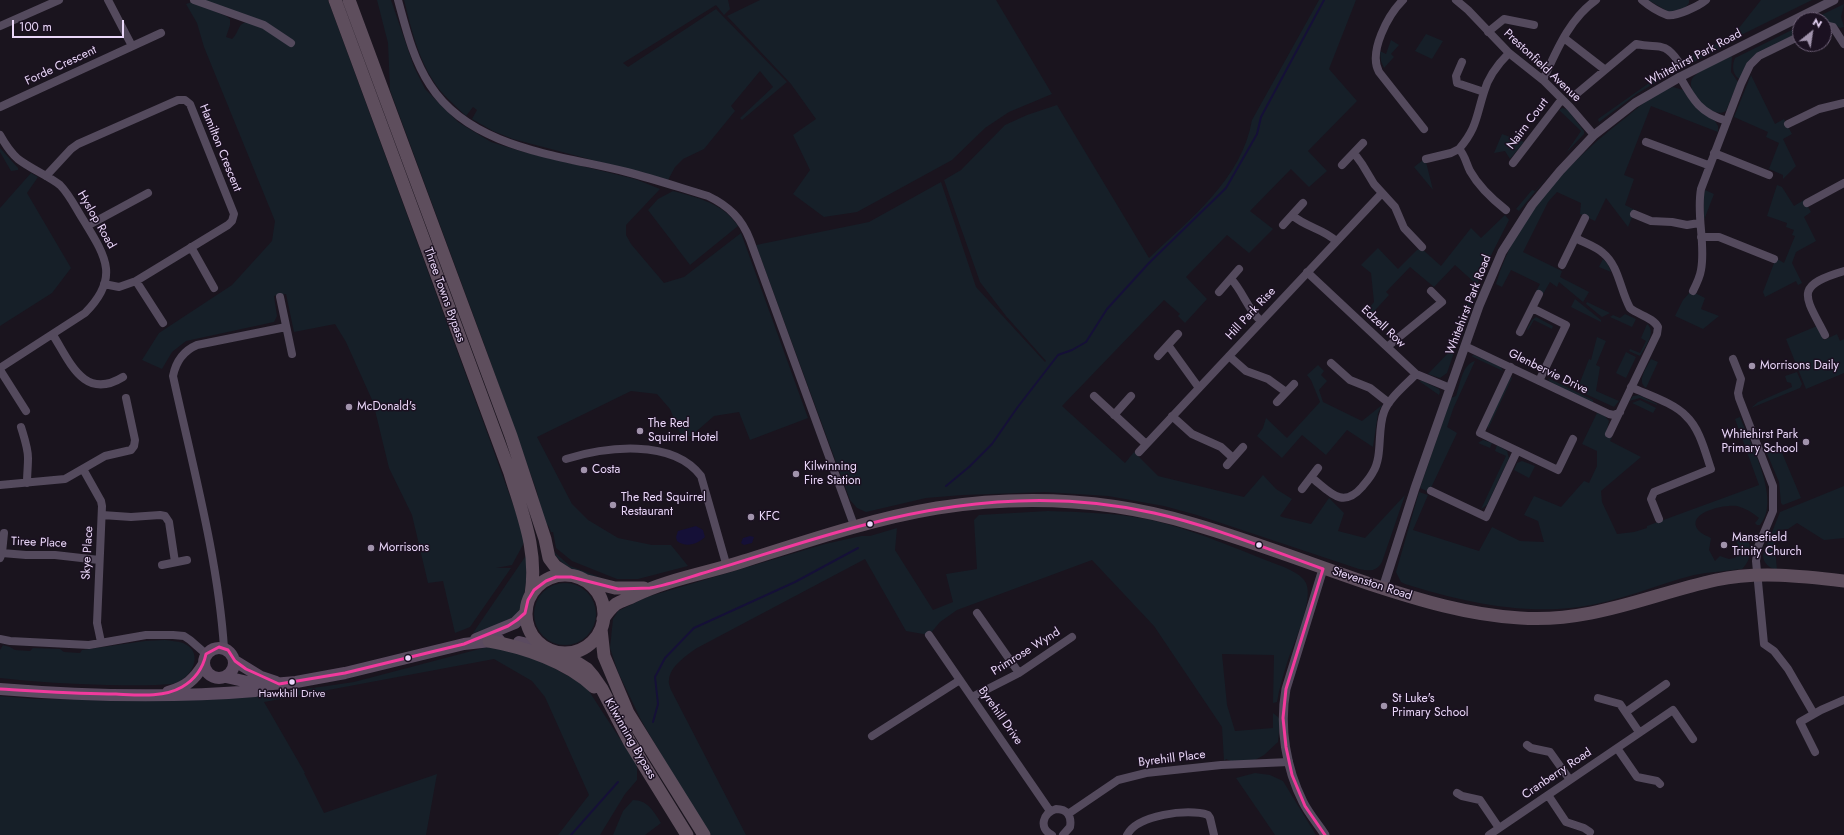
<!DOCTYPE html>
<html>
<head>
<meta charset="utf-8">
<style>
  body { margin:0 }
  #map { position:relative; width:1844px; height:835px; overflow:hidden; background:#1a141e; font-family:Jost,sans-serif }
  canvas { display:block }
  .north { position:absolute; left:1792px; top:12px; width:40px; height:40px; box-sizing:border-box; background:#1b1121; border:1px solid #6e6077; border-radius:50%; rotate:30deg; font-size:11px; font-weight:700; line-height:16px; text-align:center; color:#ead7f9 }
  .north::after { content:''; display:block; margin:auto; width:14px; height:18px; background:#a193ac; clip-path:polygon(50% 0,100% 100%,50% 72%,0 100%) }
  .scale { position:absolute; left:12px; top:20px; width:112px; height:18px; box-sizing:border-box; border:2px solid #ead7f9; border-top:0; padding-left:5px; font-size:12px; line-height:14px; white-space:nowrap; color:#ead7f9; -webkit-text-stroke:3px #1b1121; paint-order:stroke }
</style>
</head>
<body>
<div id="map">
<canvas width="1844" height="835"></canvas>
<div class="north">N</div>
<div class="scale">100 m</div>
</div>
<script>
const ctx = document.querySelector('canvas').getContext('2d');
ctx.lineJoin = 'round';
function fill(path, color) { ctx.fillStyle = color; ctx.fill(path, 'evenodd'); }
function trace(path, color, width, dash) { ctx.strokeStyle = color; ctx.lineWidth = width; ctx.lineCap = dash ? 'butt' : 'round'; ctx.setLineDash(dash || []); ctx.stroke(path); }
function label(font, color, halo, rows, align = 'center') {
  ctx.font = font + ' Jost,sans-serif'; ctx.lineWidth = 3; ctx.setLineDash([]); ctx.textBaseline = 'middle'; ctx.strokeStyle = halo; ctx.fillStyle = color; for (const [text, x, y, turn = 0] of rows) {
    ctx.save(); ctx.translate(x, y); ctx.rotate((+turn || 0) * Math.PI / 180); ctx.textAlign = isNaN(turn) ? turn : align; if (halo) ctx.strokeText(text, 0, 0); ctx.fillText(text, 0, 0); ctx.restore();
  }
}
fill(new Path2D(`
  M200 0H328L484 424 520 524 525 541 512 565 496 568H511L470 627 455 633 443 581 428 583 412 515 389 468 373 402 346 342 335 324 294 332 286 294 274 296 277 316 274 322 186 341 172 352 162 369 142 360 159 333 232 285 272 241 275 221 204 47 197 23 186 4 192 2 226 16 230 19V25L226 37 232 39C240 32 237 22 249 22L294 42Z
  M377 0H391L414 67 425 89 458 122 491 142 524 152 635 179 660 189 626 225V235L631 244 664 283 684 277 741 233 808 418 750 440 739 412 714 416 691 436 682 438 670 409 657 394 631 391 537 437 572 504 588 520 618 538 652 545H671L688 566 638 579H617L572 561 556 548 553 532H551L548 525H545L537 492 483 341 390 90 388 43Z
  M404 0H728L730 9 724 15 716 5 623 63 628 67 716 9 787 82 742 120 740 118 773 87 760 71 731 106 735 111 704 149 683 159 675 167 668 180 513 139 493 131 472 119 477 110 473 107 466 116C455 105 442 95 434 82 418 58 411 28 404 0Z
  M760 0H996L1052 94 1009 112 985 128 952 160 857 212 824 217 793 194 810 170 793 135 816 119 791 84 727 16Z
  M1319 0H1356L1329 69 1357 101 1308 151 1327 171 1309 187 1291 169 1250 211 1273 229 1249 253 1227 235 1186 277 1207 299 1185 323 1178 316 1180 314 1164 300 1062 406 1125 463 1134 452 1158 476 1244 497 1263 475 1276 489 1292 499 1280 516 1282 517 1311 524 1329 498 1344 513 1338 531 1365 538 1405 495 1382 562C1376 572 1370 571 1359 569L1197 515 1164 506 1108 496 1045 492 963 495 926 498 866 512 857 508 850 500 756 245 869 222 941 182 976 287 1045 362 1046 361 1006 316 980 282 944 180 961 170 1005 125 1027 115 1057 105 1149 258C1190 219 1242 179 1252 120Z
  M1648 0H1689V3L1685 8 1669 12Z
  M1761 0H1812L1737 37 1735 33Z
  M1844 4 1841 17 1844 27 1840 28 1836 25 1824 22V20H1811Z
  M1800 26V32L1748 63 1739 79C1732 74 1732 65 1735 58Z
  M1426 34 1443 41 1432 59 1415 51Z
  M1733 36 1734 39 1729 42 1730 44 1681 68 1678 63C1695 52 1714 45 1733 36Z
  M1391 40 1399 45 1391 54 1394 57 1384 68 1381 61 1380 51 1386 54Z
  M1732 56 1731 72 1738 82 1726 111C1713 120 1685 92 1692 79 1697 70 1722 61 1732 56Z
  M1676 64 1679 69 1638 93 1599 122 1598 119Z
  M1751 75 1775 124 1784 119 1792 134 1783 139 1796 166 1783 179V175L1769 169 1779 143 1766 137 1768 132 1734 117Z
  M1673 87 1683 90 1697 109 1715 121 1718 126V132L1651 106 1624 175 1634 179 1625 205 1635 210 1628 227 1606 198 1595 221 1580 214 1581 203 1557 192 1548 202 1523 252 1562 271 1560 277 1589 292 1583 302 1559 282 1557 287 1550 282 1543 294 1536 291 1540 284 1511 270 1502 287 1496 284C1516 214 1573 158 1629 115 1641 105 1657 91 1673 87Z
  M1562 108 1567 109 1584 131V134L1566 153 1581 131 1559 110Z
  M1502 134 1524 142 1510 159 1505 151 1494 153Z
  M0 148 18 168V170L11 171 0 152Z
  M1423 160 1426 162 1433 190 1414 167Z
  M1554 169 1519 211 1516 209 1532 190 1535 191Z
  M31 173 38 177 27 193 71 268 52 293 0 326V208Z
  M1777 185 1782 187 1794 206 1804 200 1811 212 1804 217 1816 241 1796 252 1792 263 1802 283 1798 285 1796 281 1765 297 1763 292 1776 258 1784 263 1795 236 1792 235 1794 230 1786 227 1787 223 1767 216Z
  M1705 190 1714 194 1704 220 1703 196Z
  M673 191C698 198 723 203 738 226L690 265 648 210 658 199Z
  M1505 215 1509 220 1479 279 1447 373 1440 378 1428 374 1451 350 1475 283 1455 265 1434 287 1410 267 1386 292 1389 295 1368 318 1364 314 1374 302 1371 273 1361 265 1378 248 1398 269 1417 250 1422 249 1441 266 1471 228 1481 238Z
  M1603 259 1608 264 1611 272 1599 267Z
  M1691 291 1705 298 1701 309 1719 316 1703 329 1675 316 1683 300Z
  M1575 299 1601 320V322L1571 307Z
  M1587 302 1610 313 1602 317 1586 304Z
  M1625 314 1636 319 1632 327 1610 317 1613 315 1620 318Z
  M1536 317 1553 326 1552 329 1534 320 1528 330 1527 329 1532 320Z
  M1647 324C1657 332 1645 347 1640 356L1629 351 1630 349 1640 353 1646 341 1641 338Z
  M1817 326 1824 340 1837 334 1840 341 1844 339V373L1806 389 1786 339Z
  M1597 337 1606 341 1596 365 1600 367 1596 391 1619 401 1614 407 1577 390 1589 359 1591 360Z
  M1626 352 1636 357 1626 378 1616 373Z
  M1474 355 1500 366 1503 371 1471 356Z
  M1651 359 1658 362 1646 388C1636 381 1647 367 1651 359Z
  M1475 361 1453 409 1447 427 1457 433 1429 492 1420 488 1451 398 1456 396C1460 385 1462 364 1475 361Z
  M1318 365 1324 371 1321 375 1327 381 1319 390 1323 402 1362 421 1382 405 1378 413 1373 447 1347 430 1326 455 1302 435 1282 458 1257 436 1263 428 1266 418 1287 438 1320 402 1311 380 1307 375Z
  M1797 372 1802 384 1800 388 1751 408 1758 402 1792 387 1791 383 1787 382 1785 376Z
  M1511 377 1512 378 1488 429 1487 425Z
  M1548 378 1593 400V403L1550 382Z
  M1419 381H1423L1439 389 1440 392 1439 395Z
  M1639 395 1657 404V405L1640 398 1629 401 1633 396Z
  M1640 400 1656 408 1653 413 1632 403Z
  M1597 413 1605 416 1609 421 1606 434 1612 437 1610 441 1641 457 1601 491 1602 502 1617 534 1634 532 1647 528V526L1759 485 1735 419 1740 417C1750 443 1782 500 1760 525H1757L1755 523 1759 518C1752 512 1745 508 1737 506 1726 504 1685 512 1698 530 1700 533 1707 536 1711 538L1709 550 1715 561 1720 556 1729 559 1735 558 1740 552 1738 551 1739 546 1736 541 1744 534C1753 544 1752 560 1742 569 1726 571 1709 572 1694 575 1655 585 1618 602 1579 607 1520 615 1460 601 1405 584L1401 582 1396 572 1419 492 1428 495 1413 530 1479 551 1492 527 1520 541 1544 542 1538 521 1524 515 1534 496 1561 507 1584 481 1589 483 1597 466V451L1582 444Z
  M1483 440 1492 443 1490 448 1478 443Z
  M1497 445 1507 451 1509 458 1487 505 1481 509 1506 456 1495 451Z
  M1769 447 1780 448 1801 498 1783 505 1781 503 1779 482 1766 451Z
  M1522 461 1535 466 1529 478 1514 470 1517 463Z
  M1844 486V538L1824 540 1797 523 1788 529 1777 530 1774 537 1777 570C1769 568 1763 563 1763 555L1780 512Z
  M1048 511C1081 512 1114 513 1146 519 1191 528 1241 551 1284 567 1292 571 1302 575 1306 583 1314 600 1293 645 1287 663 1283 676 1279 689 1277 702L1273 703 1274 655 1222 654 1227 705 1235 731 1273 728V713L1278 717 1280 721 1278 742 1264 755 1255 760 1231 761 1226 759 1224 761 1222 727 1154 626 1092 560 957 610 940 622 929 635 906 631 865 559 697 648C687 655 670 666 669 680 668 682 670 687 671 690L746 835H711L679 785 641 720 618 672 610 648 613 619 618 611 647 597 825 544 861 536H870L897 528 895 550 933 610 953 602 946 574 977 569 974 520 979 515Z
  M553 551 570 566 612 582C590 577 564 572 553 551Z
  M527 554C527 570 527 607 514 618 504 626 485 629 473 633Z
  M534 614a31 31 0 1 1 62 0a31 31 0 1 1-62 0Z
  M165 640C171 641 177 641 183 643 206 652 191 681 172 684 150 686 128 685 107 685 71 684 36 682 0 678V650L3 645 10 647 15 650 30 651 33 648 60 649 64 652 80 653 82 650 145 641Z
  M487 647 526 653 585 685 637 765V780L625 794 600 835H558L589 795 545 697 532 681 494 659 264 702 305 773H304L324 813 437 774 426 835H0V696L36 699 134 700 279 693 354 682Z
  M1255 773 1270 775 1283 781 1316 835H1275L1236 778Z
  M633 800C648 800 654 812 661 823L645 835H613L623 811Z`), '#161f28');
fill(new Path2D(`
  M696 526 703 530 705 537C698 544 686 548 677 541L676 537 678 531Z
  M750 536 754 537 752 543 744 545 741 543 743 538Z`), '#151037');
trace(new Path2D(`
  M946 486 969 467 992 444 1017 408 1058 355 1072 350 1086 342 1107 309 1149 263 1226 188 1257 134 1261 117 1324 0
  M653 722 658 704 655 677 665 658 694 628 795 582 858 548
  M571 835 618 782`), '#151037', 2);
trace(new Path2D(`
  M108 0 132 46
  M194 0 264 25 291 43
  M398 0C406 29 413 59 430 85 471 149 560 155 627 172 654 179 681 188 708 196 729 206 742 219 750 240L855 528
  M1403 0C1388 15 1368 52 1379 72L1424 129
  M1456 0 1468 10 1509 53 1543 80 1570 107 1594 135
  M1642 0C1649 6 1659 12 1667 15 1676 17 1699 6 1706 0
  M1824 25 1833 27 1844 44
  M0 26 59 0
  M1488 32 1504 19 1534 25
  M1564 38 1604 69
  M1462 62 1456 76 1457 83 1484 92
  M1680 77C1693 100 1700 113 1727 121
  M1543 80C1556 52 1569 19 1596 0
  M1574 96 1636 44C1658 49 1663 40 1678 61
  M0 107 161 33
  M1788 124 1819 109 1844 103
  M0 135C5 144 10 152 18 159 31 169 47 175 60 185 70 195 76 209 84 221 106 257 120 278 85 313L0 368
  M1646 142 1708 165
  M1354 153 1362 164 1374 184 1395 207 1404 228 1422 247
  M1714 153 1769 175
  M1426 159 1451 153 1459 149
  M1513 163 1562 99
  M1342 165 1363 143
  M46 176 71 149 78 144 178 100H185L190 104 234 214 232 221 228 225 136 281 119 287 104 284
  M1807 203 1844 183
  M1506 210C1492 199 1479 187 1470 171 1466 163 1465 155 1459 149 1477 128 1476 117 1484 92 1488 77 1497 65 1509 53
  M1634 214 1651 221 1672 222 1687 225 1699 223
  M1292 215C1305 227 1324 229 1336 241
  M1283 225 1303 203
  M87 226 148 193
  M1701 237H1719L1774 259
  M1576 238C1584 243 1595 246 1603 253 1619 266 1620 290 1630 308 1638 315 1653 317 1658 327L1657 334 1609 434
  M191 247 214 288
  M1562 265 1585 218
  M1307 272 1416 374 1450 388
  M1231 279C1243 291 1247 309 1261 321
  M136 281 163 323
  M1693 291C1696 285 1700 277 1701 270 1706 244 1696 216 1701 189L1741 84 1750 65 1759 56 1800 36
  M1219 292 1239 269
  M280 297 292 354
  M1532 308 1566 325 1539 381
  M1520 332 1539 294
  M53 335C70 362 84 401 123 377
  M1825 335C1805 296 1793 286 1844 271
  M1168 345 1199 388
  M1465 346 1609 414 1614 415 1620 412
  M1387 347 1442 302 1431 291
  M1158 356 1178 334
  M1229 356 1246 371 1268 379 1286 392
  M1733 359 1741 379 1738 393 1739 398 1773 486V511L1758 547 1756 561 1764 644 1774 651 1788 669 1814 714
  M1331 363 1350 380 1370 388 1389 403
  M1511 367 1480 433 1558 470 1573 439
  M0 370 26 411
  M1631 387C1648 395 1674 403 1686 416 1700 429 1705 452 1711 469L1654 492 1651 499 1659 519
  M1094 396 1146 444
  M1277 402 1294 384
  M1114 415 1131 396
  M1172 416 1192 434 1221 447 1233 458
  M21 427C24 437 28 448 28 458 28 467 27 474 27 483
  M1139 452 1382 193
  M566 459C605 447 672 438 701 476L727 567
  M1227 465 1243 447
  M83 469 101 501 102 506 97 623 101 642
  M1311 477C1329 491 1342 510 1362 487 1366 482 1370 478 1373 472 1383 456 1377 430 1384 412 1389 398 1406 385 1416 374
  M0 485 65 479 105 456 131 450 134 446 135 440 126 398
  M1302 489 1318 468
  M1431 491 1486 517 1517 451
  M102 515 131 517 160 515 165 516 169 522 175 562
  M2 553 26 555H55L99 560
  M0 558 2 553 4 533
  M162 565 187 560
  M977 613 1019 673
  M929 635 1050 811
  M0 639 10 641 89 645 146 635H173L184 636 190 640 206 654
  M224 648C218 558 192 464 173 376 176 361 183 351 197 345L286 327
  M972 697 1019 673 1072 637
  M1598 698 1620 704 1639 732
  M1626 712 1666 684
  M872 736 960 680
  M1527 745 1531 748 1550 752 1570 780
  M1617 748 1637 777 1657 781 1660 784
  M1815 752 1800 722 1821 710 1844 700
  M1457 793 1462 796 1480 800 1499 828
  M1548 795 1566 822 1584 828 1590 832
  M1068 814 1118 780 1146 773 1221 765 1289 762
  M1052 835C1038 828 1043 813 1056 809 1067 809 1072 816 1070 827L1063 835
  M1127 835C1137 815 1188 808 1208 815L1210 818 1214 835
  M1489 835 1673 710 1693 739`), '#544a5d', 8);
trace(new Path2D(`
  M1323 569 1286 689C1279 727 1286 768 1303 802 1309 814 1318 824 1325 835
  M1383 588 1415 488 1479 306 1502 252 1532 205 1560 171 1594 135 1635 103 1680 77 1834 0`), '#544a5d', 9);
trace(new Path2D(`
  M476 639 515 623 526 612
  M519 642 549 649
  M204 663a15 15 0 1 1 30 0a15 15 0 1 1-30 0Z
  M235 661 261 677 276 682
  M226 677 261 685 296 682 345 673 464 644 499 640
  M0 689C85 696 170 698 255 691L262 689
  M168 692C186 687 194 680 204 664`), '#5b4b60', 12);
trace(new Path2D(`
  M335 0 510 473C523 516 538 550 531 595
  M349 0 511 436 545 539 549 558 555 566 569 575
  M526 614a39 39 0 1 1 78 0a39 39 0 1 1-78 0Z
  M587 581 615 588H644
  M603 619C607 613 611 608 616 604 621 601 628 599 634 596 668 579 708 573 744 561 807 541 871 519 937 508 1022 495 1110 499 1193 524 1252 541 1311 564 1370 584 1419 600 1468 615 1520 618 1592 623 1648 595 1716 580 1757 571 1802 576 1844 581
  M601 629 604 656 628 713 704 835
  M489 641C524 647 568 662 594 687
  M562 653 587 669 593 676 602 689 629 741 687 835`), '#5e4e5d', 13);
trace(new Path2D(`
  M0 689C39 691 77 694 116 694 137 695 163 698 182 687 194 680 203 668 206 654L219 647 228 650 235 661 246 669 279 684 345 673 464 644 508 626 517 620 525 613 528 600 534 590 546 581 556 577H571L618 589 650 588C667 585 684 579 700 574 755 558 809 539 864 525 958 500 1058 491 1154 513 1212 526 1267 549 1323 569L1286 689 1283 718 1286 747 1292 775 1305 806 1325 835`), '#f13a9d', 3);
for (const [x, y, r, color] of [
  [1752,366,4,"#a193ac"],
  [349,407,4,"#a193ac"],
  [640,431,4,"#a193ac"],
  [1806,442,4,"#a193ac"],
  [584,470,4,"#a193ac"],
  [796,474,4,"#a193ac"],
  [613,505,4,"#a193ac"],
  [751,517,4,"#a193ac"],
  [870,524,3.5,"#ead7f9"],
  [1259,545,3.5,"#ead7f9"],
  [1724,545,4,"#a193ac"],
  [371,548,4,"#a193ac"],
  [408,658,3.5,"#ead7f9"],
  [292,682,3.5,"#ead7f9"],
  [1384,706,4,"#a193ac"]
]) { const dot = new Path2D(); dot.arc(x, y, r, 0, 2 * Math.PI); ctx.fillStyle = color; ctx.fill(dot); trace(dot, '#1b1121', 1.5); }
label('11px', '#ead7f9', '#1b1121', [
  ["Hawkhill Drive",292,694]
]);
label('12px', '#ead7f9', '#1b1121', [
  ["Whitehirst Park Road",1694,58,-28],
  ["Forde Crescent",61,66,-25],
  ["Prestonfield Avenue",1542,66,43],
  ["Nairn Court",1528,124,-53],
  ["Hamilton Crescent",220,148,68],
  ["Hyslop Road",96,220,60],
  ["Three Towns Bypass",444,295,70],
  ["Whitehirst Park Road",1469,305,-69],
  ["Hill Park Rise",1251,314,-47],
  ["Edzell Row",1383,327,43],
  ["Glenbervie Drive",1548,372,26],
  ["Tiree Place",39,543,2],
  ["Skye Place",88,553,-87],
  ["Stevenston Road",1372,584,18],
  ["Primrose Wynd",1026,652,-32],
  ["Byrehill Drive",1000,716,55],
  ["Kilwinning Bypass",630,739,60],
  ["Byrehill Place",1172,759,-7],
  ["Cranberry Road",1557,774,-34]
]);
label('12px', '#ead7f9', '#1b1121', [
  ["Morrisons Daily",1760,366],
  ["McDonald's",357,407],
  ["The Red",648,424],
  ["Squirrel Hotel",648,438],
  ["Whitehirst Park",1798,435,"right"],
  ["Primary School",1798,449,"right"],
  ["Kilwinning",804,467],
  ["Fire Station",804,481],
  ["Costa",592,470],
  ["The Red Squirrel",621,498],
  ["Restaurant",621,512],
  ["KFC",759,517],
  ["Mansefield",1732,538],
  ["Trinity Church",1732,552],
  ["Morrisons",379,548],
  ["St Luke's",1392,699],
  ["Primary School",1392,713]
], 'left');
</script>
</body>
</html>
